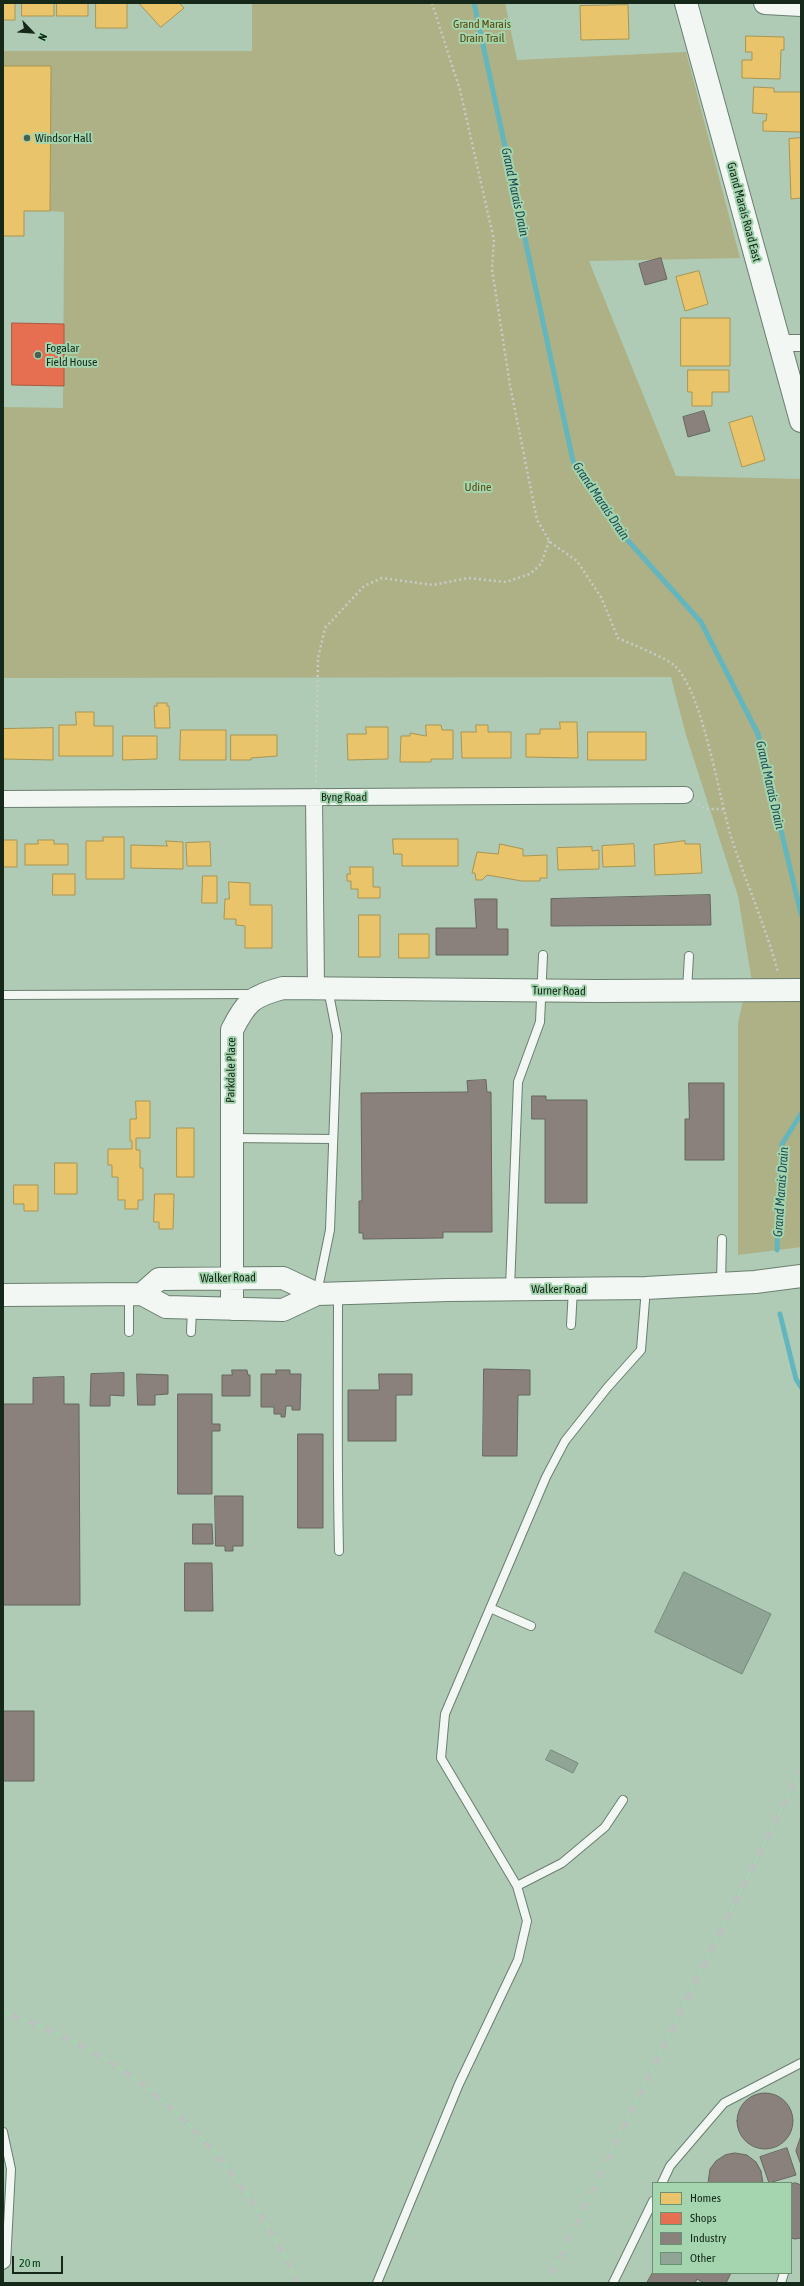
<!DOCTYPE html>
<html>
<head>
<meta charset="utf-8">
<style>
  body { margin:0 }
  #map { position:relative; width:804px; height:2286px; overflow:hidden; background:#afcab5; font-family:"Asap Condensed",sans-serif }
  canvas { display:block }
  .frame { position:absolute; inset:0; border:4px solid #15281a; pointer-events:none }
  .legend { position:absolute; left:652px; top:2182px; width:140px; height:92px; box-sizing:border-box; background:#a4d5af; border:1px solid #6b9073; margin:0; padding:5px 7px; list-style:none; font-size:12px; color:#15281a }
  .legend li { display:flex; align-items:center; gap:8px; height:20px }
  .legend b { width:20px; border:1px solid #6b9073 }
  .north { position:absolute; left:12px; top:12px; width:40px; height:40px; -webkit-text-stroke:3px #a4d5af; paint-order:stroke; rotate:115deg; font-size:11px; font-weight:700; line-height:16px; text-align:center; color:#15281a }
  .north::after { content:''; display:block; margin:auto; width:14px; height:18px; background:#15281a; clip-path:polygon(50% 0,100% 100%,50% 72%,0 100%) }
  .scale { position:absolute; left:12px; top:2256px; width:51px; height:18px; box-sizing:border-box; border:2px solid #15281a; border-top:0; padding-left:5px; font-size:12px; line-height:14px; white-space:nowrap; color:#15281a; -webkit-text-stroke:3px #a4d5af; paint-order:stroke }
</style>
</head>
<body>
<div id="map">
<canvas width="804" height="2286"></canvas>
<div class="frame"></div>
<ul class="legend">
<li><b style="height:11px;background:#e9c46a"></b>Homes</li>
<li><b style="height:11px;background:#e76f51"></b>Shops</li>
<li><b style="height:11px;background:#8a817c"></b>Industry</li>
<li><b style="height:11px;background:#90a595"></b>Other</li>
</ul>
<div class="north">N</div>
<div class="scale">20 m</div>
</div>
<script>
const ctx = document.querySelector('canvas').getContext('2d');
ctx.lineJoin = 'round';
function fill(path, color) { ctx.fillStyle = color; ctx.fill(path, 'evenodd'); }
function trace(path, color, width, dash) { ctx.strokeStyle = color; ctx.lineWidth = width; ctx.lineCap = dash ? 'butt' : 'round'; ctx.setLineDash(dash || []); ctx.stroke(path); }
function label(font, color, halo, rows, align = 'center') {
  ctx.font = font + ' "Asap Condensed",sans-serif'; ctx.lineWidth = 4; ctx.setLineDash([]); ctx.textBaseline = 'middle'; ctx.strokeStyle = halo; ctx.fillStyle = color; for (const [text, x, y, turn = 0] of rows) {
    ctx.save(); ctx.translate(x, y); ctx.rotate((+turn || 0) * Math.PI / 180); ctx.textAlign = isNaN(turn) ? turn : align; if (halo) ctx.strokeText(text, 0, 0); ctx.fillText(text, 0, 0); ctx.restore();
  }
}
fill(new Path2D(`
  M252 3H505L517 60 686 52 740 258 589 261 676 476 801 479V981L752 982 738 896 686 735 671 677 3 678V407L63 408 64 239V212L50 211 51 66H3V51H252Z
  M743 1001H801V1247L738 1255V1023Z`), '#aeb085');
const homes = new Path2D(`
  M3 3H15V20H3Z
  M22 3H54V16H22Z
  M57 3H88V16H57Z
  M96 3H127V28H96Z
  M139 3H179L184 8 161 27Z
  M628 5 629 39 581 40 580 6Z
  M746 36 784 37V50H781L780 79 742 78V60H752V52H746Z
  M3 66H51L50 211H24V236H3Z
  M754 87 774 88V92H801V132L763 131V121H766L767 114 753 113Z
  M801 138V198L791 199 789 139Z
  M699 271 708 304 685 311 676 277Z
  M681 318H730V366H681Z
  M688 370H729V392H712V406H692V392H688Z
  M752 416 765 460 742 467 729 423Z
  M157 703H167V706H169L170 728H155L154 706H157Z
  M76 712H94V726H113V756H59V725H76Z
  M560 722H577L578 758 526 757V734H540V729H560Z
  M426 725H441L442 730H453V759H431V762H400L401 736H410V733L426 736Z
  M476 725H488V732H511V758H462L461 732H476Z
  M366 727H388V759L348 760 347 734H366Z
  M53 728V760L3 759V729Z
  M181 730H226V760H180Z
  M588 732H646V760H588Z
  M231 735H277V756L251 758V760H231Z
  M123 736H157V759L123 760Z
  M103 837H124V879H86V841H103Z
  M393 839H458V866H402V854H394Z
  M3 840H17V867H3Z
  M38 840H54V844H68V865H25V844H38Z
  M166 841 183 842V869L131 868V845L167 846Z
  M685 841V844H700L702 873 655 875 654 845Z
  M210 842 211 866H187L186 843Z
  M500 844 523 849V856L547 855V878H540V881H522L487 875 482 880H476L475 873H472L477 852 498 854Z
  M634 844 635 866 603 867 602 846Z
  M592 847V851L599 850V869L558 870 557 848Z
  M350 867H373V887H380V898H358V889H351V881H347V874H350Z
  M53 874H75V895H53Z
  M203 876H217V903H202Z
  M229 882 250 883V905H272V948H245V926L236 925V919H224L225 899H229Z
  M359 915H380V957H359Z
  M399 934H429V958H399Z
  M136 1101H150V1138H136V1150H140V1168H143V1200H138V1209H125V1200H118V1177H112V1165H108V1149H132V1141H130V1119H136Z
  M177 1128H194V1177H177Z
  M55 1163H77V1194H55Z
  M14 1185H38V1211H24V1204H14Z
  M155 1194H174L173 1229H159V1222H154Z`);
fill(homes, '#e9c46a');
trace(homes, '#a99552', 1);
const shops = new Path2D(`
  M12 323 64 324V386L12 385Z`);
fill(shops, '#e76f51');
trace(shops, '#a85a40', 1);
const industry = new Path2D(`
  M661 258 667 279 645 285 639 264Z
  M704 411 710 431 688 437 683 417Z
  M710 895 711 925 551 926V899Z
  M475 899H497V929H508V955H436V928H476Z
  M486 1080 487 1092H491L492 1232H443V1238L363 1239V1233H359V1201H362L361 1093 468 1092 467 1081Z
  M689 1083H724V1160H685V1119H689Z
  M532 1096H546V1100H587V1203H545V1119H532Z
  M484 1369 530 1370V1395H518L517 1456H483Z
  M232 1370H247L248 1375H250V1396H222V1375H232Z
  M276 1370H290V1374H301L300 1410H292V1406H286L285 1417H281V1414H274V1407H261V1374H276Z
  M124 1373V1396L110 1395V1406H90L91 1374Z
  M137 1374 168 1375V1394L155 1395V1405H138Z
  M379 1374H412V1395H396V1441H348V1390H379Z
  M64 1377V1404H79L80 1605H3V1404H33V1378Z
  M178 1394H212V1424H220V1431H212V1494H178Z
  M298 1434H323V1528H298Z
  M215 1496H243V1546H233V1551H225V1546H216Z
  M193 1524H212L213 1544H193Z
  M185 1563H212L213 1611H185Z
  M3 1711H34V1781H3Z
  M737 2121a28 28 0 1 1 56 0a28 28 0 1 1-56 0Z
  M801 2136V2165L796 2151Z
  M787 2148 796 2175 769 2183 760 2157Z
  M735 2153 747 2155 756 2162 761 2171 763 2183H708L710 2169 716 2161 725 2155Z
  M796 2183 801 2185V2238L795 2239 791 2238V2184Z
  M653 2272V2273H731L726 2283H704L697 2279 695 2283H647Z`);
fill(industry, '#8a817c');
trace(industry, '#67665f', 1);
trace(new Path2D(`
  M474 3 573 461 622 534 701 622 758 734 801 914
  M777 1250 782 1144 801 1114
  M780 1314 796 1379 801 1387`), '#63b6bd', 5);
const building = new Path2D(`
  M684 1572 771 1614 742 1674 655 1632Z
  M551 1750 578 1763 573 1773 546 1760Z`);
fill(building, '#90a595');
trace(building, '#748979', 1);
const lane = new Path2D(`
  M687 990 689 956
  M3 995 253 994
  M232 1138 333 1139
  M721 1283 722 1239
  M510 1288 518 1082 540 1022 543 955
  M317 1293 330 1230 337 1035 328 989
  M338 1294C338 1380 337 1465 339 1551
  M571 1325 573 1289
  M129 1332V1295
  M191 1332 192 1309
  M490 1608 531 1626
  M517 1886 562 1863 605 1827 623 1800
  M3 2132 11 2169 6 2263 3 2265
  M662 2183 670 2166 724 2103 801 2063
  M377 2283 459 2084 518 1960 527 1921 517 1886 441 1758 445 1714 546 1477 565 1441 607 1388 641 1350 646 1288
  M613 2283 653 2201
  M781 2283 784 2273`);
const street = new Path2D(`
  M779 343H801
  M314 797 316 989
  M3 799 685 795`);
const secondary = new Path2D(`
  M686 3 801 421
  M765 3 801 5
  M142 1294 159 1279 283 1278 317 1294
  M3 1295 142 1294 166 1307 283 1310 317 1294 448 1290 646 1288 755 1282 801 1276
  M232 1309V1030C246 1002 252 996 283 988L598 991 801 990`);
trace(lane, '#6a7f6f', 10);
trace(street, '#6a7f6f', 18);
trace(secondary, '#6a7f6f', 24);
trace(new Path2D(`
  M432 3 460 90 494 240 492 269 510 385 537 520 550 542 577 561 601 597 618 638C631 644 667 658 675 666 704 694 719 801 733 843 748 887 766 928 778 972
  M316 782 318 658 325 628 364 586 382 578 433 585 468 578 506 582 530 574 541 564 549 541
  M698 804 706 809H724`), '#c5cdc7', 2.5, [2, 3]);
trace(lane, '#f3f7f4', 8);
trace(street, '#f3f7f4', 16);
trace(secondary, '#f3f7f4', 22);
const rail = new Path2D(`
  M3 2012C144 2060 234 2150 298 2283
  M547 2283 801 1769`);
trace(rail, '#bbc2bd', 4.5);
trace(rail, '#a4d5af', 3, [9]);
for (const [x, y, r, color] of [
  [27,138,4,"#4b6150"],
  [38,355,4,"#4b6150"]
]) { const dot = new Path2D(); dot.arc(x, y, r, 0, 2 * Math.PI); ctx.fillStyle = color; ctx.fill(dot); trace(dot, '#a4d5af', 1.5); }
label('12px', '#5b4a0e', '#a4d5af', [
  ["Grand Marais",482,24],
  ["Drain Trail",482,38],
  ["Udine",478,487]
]);
label('12px', '#15281a', '#a4d5af', [
  ["Windsor Hall",35,138],
  ["Fogalar",46,348],
  ["Field House",46,362]
], 'left');
label('12px', '#15281a', '#a4d5af', [
  ["Grand Marais Road East",744,212,75],
  ["Byng Road",344,797],
  ["Turner Road",559,991,1],
  ["Parkdale Place",231,1070,-89],
  ["Walker Road",228,1278,-1],
  ["Walker Road",559,1289]
]);
label('italic 13px', '#1e4c55', '#a4d5af', [
  ["Grand Marais Drain",515,192,78],
  ["Grand Marais Drain",601,501,56],
  ["Grand Marais Drain",770,785,77],
  ["Grand Marais Drain",781,1192,-86]
]);
</script>
</body>
</html>
